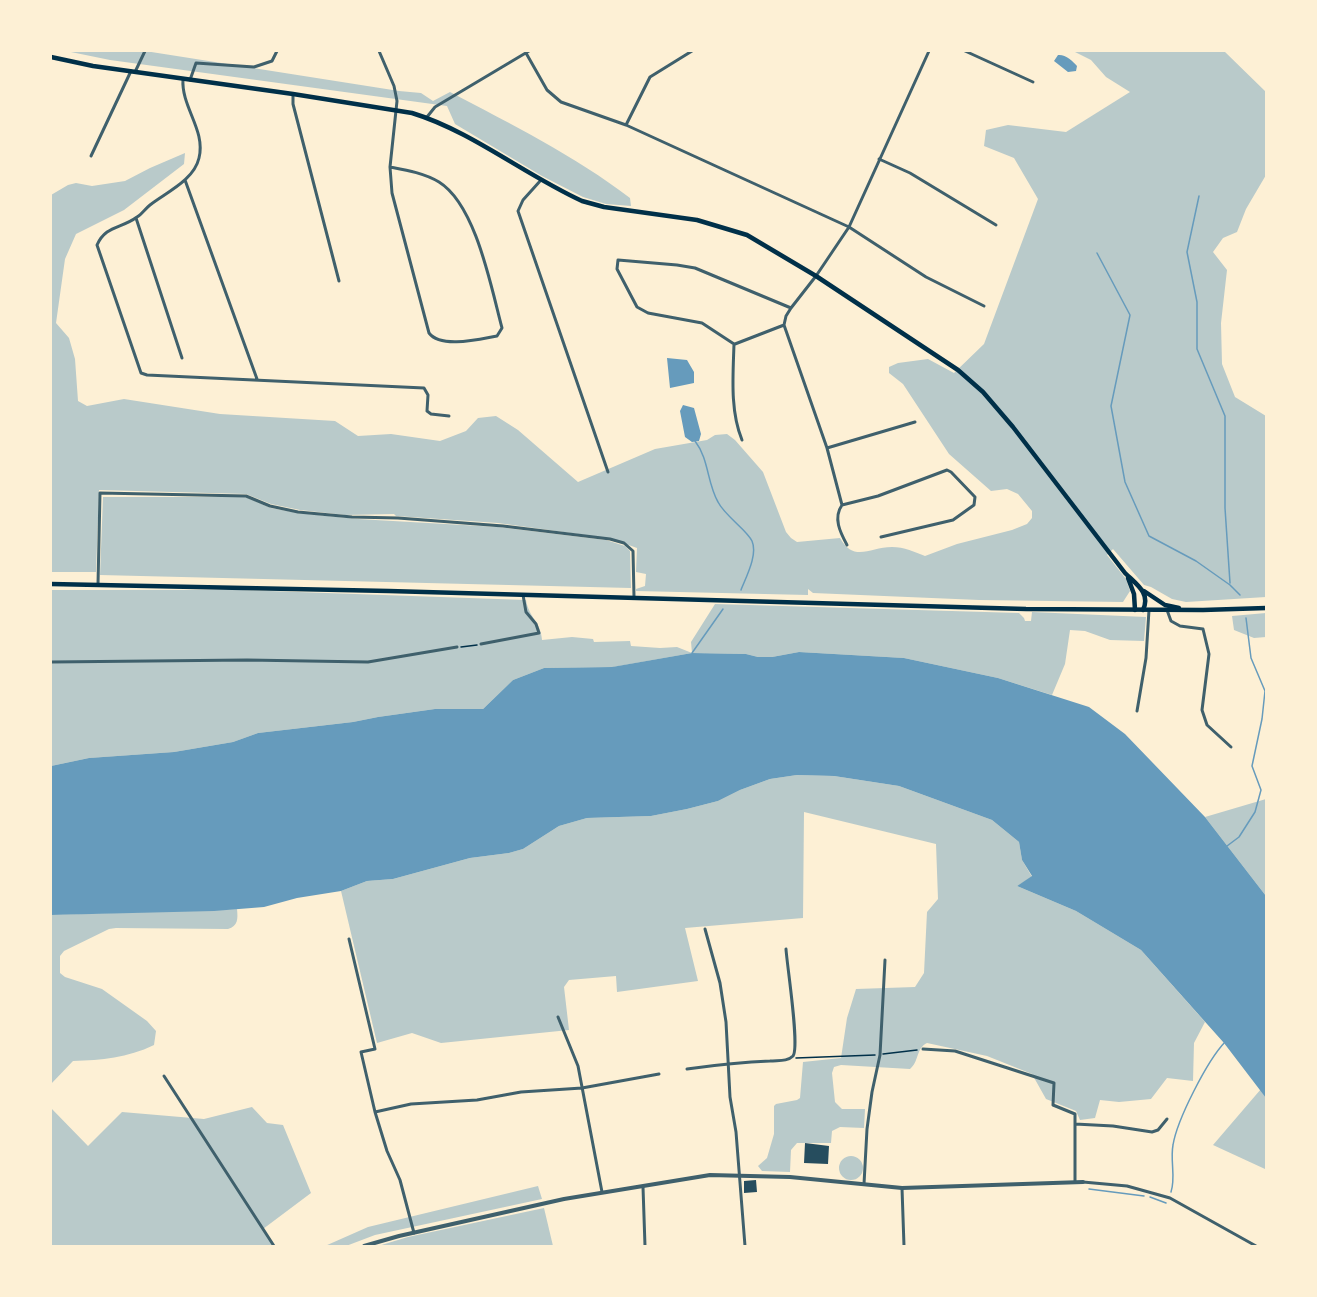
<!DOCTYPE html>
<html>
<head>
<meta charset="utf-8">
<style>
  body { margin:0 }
  #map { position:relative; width:1317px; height:1297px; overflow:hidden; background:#fdf0d5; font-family:Rubik,sans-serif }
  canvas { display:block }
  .frame { position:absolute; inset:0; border:52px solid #fdf0d5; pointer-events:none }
</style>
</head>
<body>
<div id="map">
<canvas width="1317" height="1297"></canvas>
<div class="frame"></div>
</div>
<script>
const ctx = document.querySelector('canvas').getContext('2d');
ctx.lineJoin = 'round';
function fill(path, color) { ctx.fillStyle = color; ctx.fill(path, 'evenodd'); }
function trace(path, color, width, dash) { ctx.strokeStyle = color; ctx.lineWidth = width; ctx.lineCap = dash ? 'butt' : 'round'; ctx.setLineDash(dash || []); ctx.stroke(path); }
fill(new Path2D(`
  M66 51H145L399 91 421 93 433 101 450 92C511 124 575 156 630 198L631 206 606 204 583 197 542 176 455 124 447 106 110 60Z
  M1073 51H1224L1266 92V175L1246 209 1237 232 1223 238 1213 252 1227 270 1221 323 1222 364 1235 397 1266 416V597L1186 602 1172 599 1151 587 1144 585 1113 549 1107 555 1126 579 1130 591 1123 602 979 600 813 593 808 589V595L636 591V589L645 586 646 574 636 572 637 548 612 539 578 534 498 523 396 516 394 514 345 515 300 510 271 504 246 494 99 490 96 572H51V195L68 185 76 183 92 186 125 181 150 168 185 153 184 164 124 210 76 234 65 259 56 323 69 338 75 359 78 401 87 406 124 399 220 414 335 421 358 436 391 434 440 441 466 431 478 418 496 416 518 430 578 482 655 449 707 440 715 435 727 434 735 440 763 472 786 532 791 538 797 542 840 538C854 563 870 547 892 547 904 547 915 552 925 556L957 544 1012 530 1027 524 1032 518V511L1018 494 1007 489 991 491 949 454 903 384 889 373V367L898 363 928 359 954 373 984 344 1038 199 1014 158 984 146 986 130 1008 125 1066 132 1130 92 1106 77 1091 60Z
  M103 497H245L271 508 298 513 358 519 498 527 606 540 625 546 630 551 631 588 100 575Z
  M51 590H241L526 600C529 618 541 622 542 640L572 637 593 639 594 642 630 641 631 646 660 648 677 647 692 653 691 642 715 604 1019 613 1024 618 1025 621H1031L1032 612 1146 617 1144 641 1110 640 1085 631 1070 630 1065 664 1052 695 998 678 904 658 799 652 772 657H758L746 654 692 653 613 667 544 668 513 680 483 709H435L378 717 353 722 258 733 233 742 174 752 89 758 51 766Z
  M1266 613V637L1254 638 1234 630 1232 616Z
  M797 775 834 776 899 786 992 820 1019 842 1022 860 1032 877 1017 886 1076 911 1141 950 1205 1022 1194 1043 1193 1081 1167 1078 1151 1099 1119 1102 1100 1100 1095 1118 1080 1120 1076 1111 1046 1099 1032 1074 987 1056 927 1043C916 1048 919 1062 910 1069L841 1065 834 1067 832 1073 835 1102 842 1109H865L864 1128 840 1127 832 1131 831 1143H797L791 1150 790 1172 762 1171 758 1166 767 1158 774 1134V1106L776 1104 797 1100 800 1098 803 1062 841 1058 847 1018 856 989 915 987 924 973 927 912 938 899 936 844 804 812 803 918 685 928 698 981 617 992 616 976 569 980 564 987 569 1030 441 1043 412 1033 377 1043 341 891 367 881 393 879 470 858 509 853 523 849 559 826 587 818 651 816 687 809 718 801 740 790 770 779Z
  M1266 799V896L1205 817Z
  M237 909C238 919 238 926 228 929L116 928 109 929 64 951 60 956V973L65 977 102 989 147 1021 156 1031 154 1045C127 1058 102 1060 73 1061L51 1084V915Z
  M1261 1089 1266 1098 1265 1169 1213 1145Z
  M252 1107 267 1123 283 1125 311 1193 263 1229 274 1246H51V1108L88 1146 122 1112 204 1119Z
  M839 1168a12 12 0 1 1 24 0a12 12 0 1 1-24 0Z
  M538 1186 542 1199 375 1235 346 1246H325L368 1227Z
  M544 1208 553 1246H378L408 1237Z`), '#b9caca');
fill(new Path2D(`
  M1058 55C1065 54 1073 61 1077 66L1076 71 1068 72 1054 61Z
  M667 358 687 360 694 372V383L670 388Z
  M683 405 694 408 701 434 699 441 692 442 685 437 680 411Z
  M799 652 904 658 998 678 1089 707 1125 734 1205 817 1266 896V1098L1224 1043 1141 950 1076 911 1017 886 1032 876 1022 860 1019 842 992 820 899 786 834 776 797 775 770 779 740 790 718 801 687 809 651 816 587 818 559 826 523 849 509 853 470 858 393 879 367 881 341 891 297 898 264 907 214 911 51 915V766L89 758 174 752 233 742 258 733 353 722 378 717 435 709H483L513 680 544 668 612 667 692 653 746 654 758 657H772Z`), '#669bbc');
trace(new Path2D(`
  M1199 196 1187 252 1197 302V349L1225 416V508L1230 583
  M1097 253 1130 315 1111 406 1125 482 1149 536 1196 561 1230 585 1240 595
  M695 441C709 459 707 483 718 502 725 516 747 530 752 541 758 555 746 577 741 590
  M692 653 723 609
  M1227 846 1239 837 1255 812 1261 790 1252 766 1262 719 1265 691 1251 658 1246 618
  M1089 1189 1144 1196
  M1171 1192C1176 1177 1170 1161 1173 1145 1177 1120 1207 1061 1225 1042
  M1150 1197 1166 1203`), '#669bbc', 1.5);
fill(new Path2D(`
  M805 1143 829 1146 828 1164 804 1163Z
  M756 1180 757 1192 744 1193V1181Z`), '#264d5e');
trace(new Path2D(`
  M461 647 477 645
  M883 1054 917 1050
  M796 1058 875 1055`), '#003049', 1.5);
trace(new Path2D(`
  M379 51 394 86 397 101 390 167 392 193 429 333C441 349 480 339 497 336L502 328C491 287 476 205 439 182 424 173 406 170 390 167
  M965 51 1033 82
  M526 53 547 90 561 102 626 125 849 227 926 277 984 306
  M135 72 145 51
  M183 79C181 107 206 130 199 158 194 180 167 192 150 205 145 209 142 214 137 217 121 229 106 225 97 245L141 373 147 375 424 388 428 395 427 411 431 414 449 416
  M190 80 196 63 254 67 272 61 277 51
  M293 94V104L339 281
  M427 117 435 107 529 51
  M626 125 650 77 692 51
  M91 156 131 71
  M879 159 910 173 996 225
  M185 180 257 379
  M541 180 523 200 518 211 608 472
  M136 218 182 358
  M735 344 784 325
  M742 440C730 411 733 376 734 344L702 323 648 313 637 307 617 269 618 260 677 265 695 268 791 308
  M827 448 915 422
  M842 505 827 448 784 325 786 316 791 308 816 276 849 227 929 51
  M847 545C840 532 833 518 842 505L878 496 947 470 951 472 975 497 974 505 953 520 881 537
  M98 584 100 493 246 496 270 506 298 512 352 517 398 518 503 526 610 539 624 543 633 551 634 597
  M1167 610 1171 621 1180 626 1203 629 1209 654 1202 710 1207 725 1231 747
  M481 644 539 633 536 624 526 612 523 595
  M51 662 247 660 368 662 457 647
  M1137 711 1146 658 1149 610
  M705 929 720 983 726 1022 730 1097 736 1132 745 1246
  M349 939 375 1049 361 1052 375 1112 387 1151 400 1180 414 1233
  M558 1017 578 1066 602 1192
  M923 1049 955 1051 1054 1083 1053 1105 1075 1114V1182
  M687 1069C715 1065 742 1062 770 1061 778 1060 787 1062 793 1056 800 1047 787 966 786 949
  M164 1076 274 1246
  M375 1112 411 1104 477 1100 521 1092 582 1088 659 1074
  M1075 1124 1113 1126 1152 1132 1158 1130 1167 1119
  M1083 1182 1127 1186 1170 1198 1256 1246
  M864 1184 867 1129 872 1092 880 1055 885 960
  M643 1187 645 1246
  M902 1188 904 1246`), '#3f606c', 3);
trace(new Path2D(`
  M364 1246 399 1236 564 1199 710 1175 790 1177 902 1188 1083 1182`), '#3f606c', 4);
trace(new Path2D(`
  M51 57 93 66 293 94 412 113C471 131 525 175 582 201L604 207 697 220 747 235 816 276 958 370 983 392 1013 427 1125 573C1136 584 1151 593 1143 610
  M1128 578 1134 594 1135 610
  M1144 591 1165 605 1179 608`), '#003049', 4.5);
trace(new Path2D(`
  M51 584 389 591 1026 609 1203 610 1266 608`), '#003049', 4.5);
</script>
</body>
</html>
